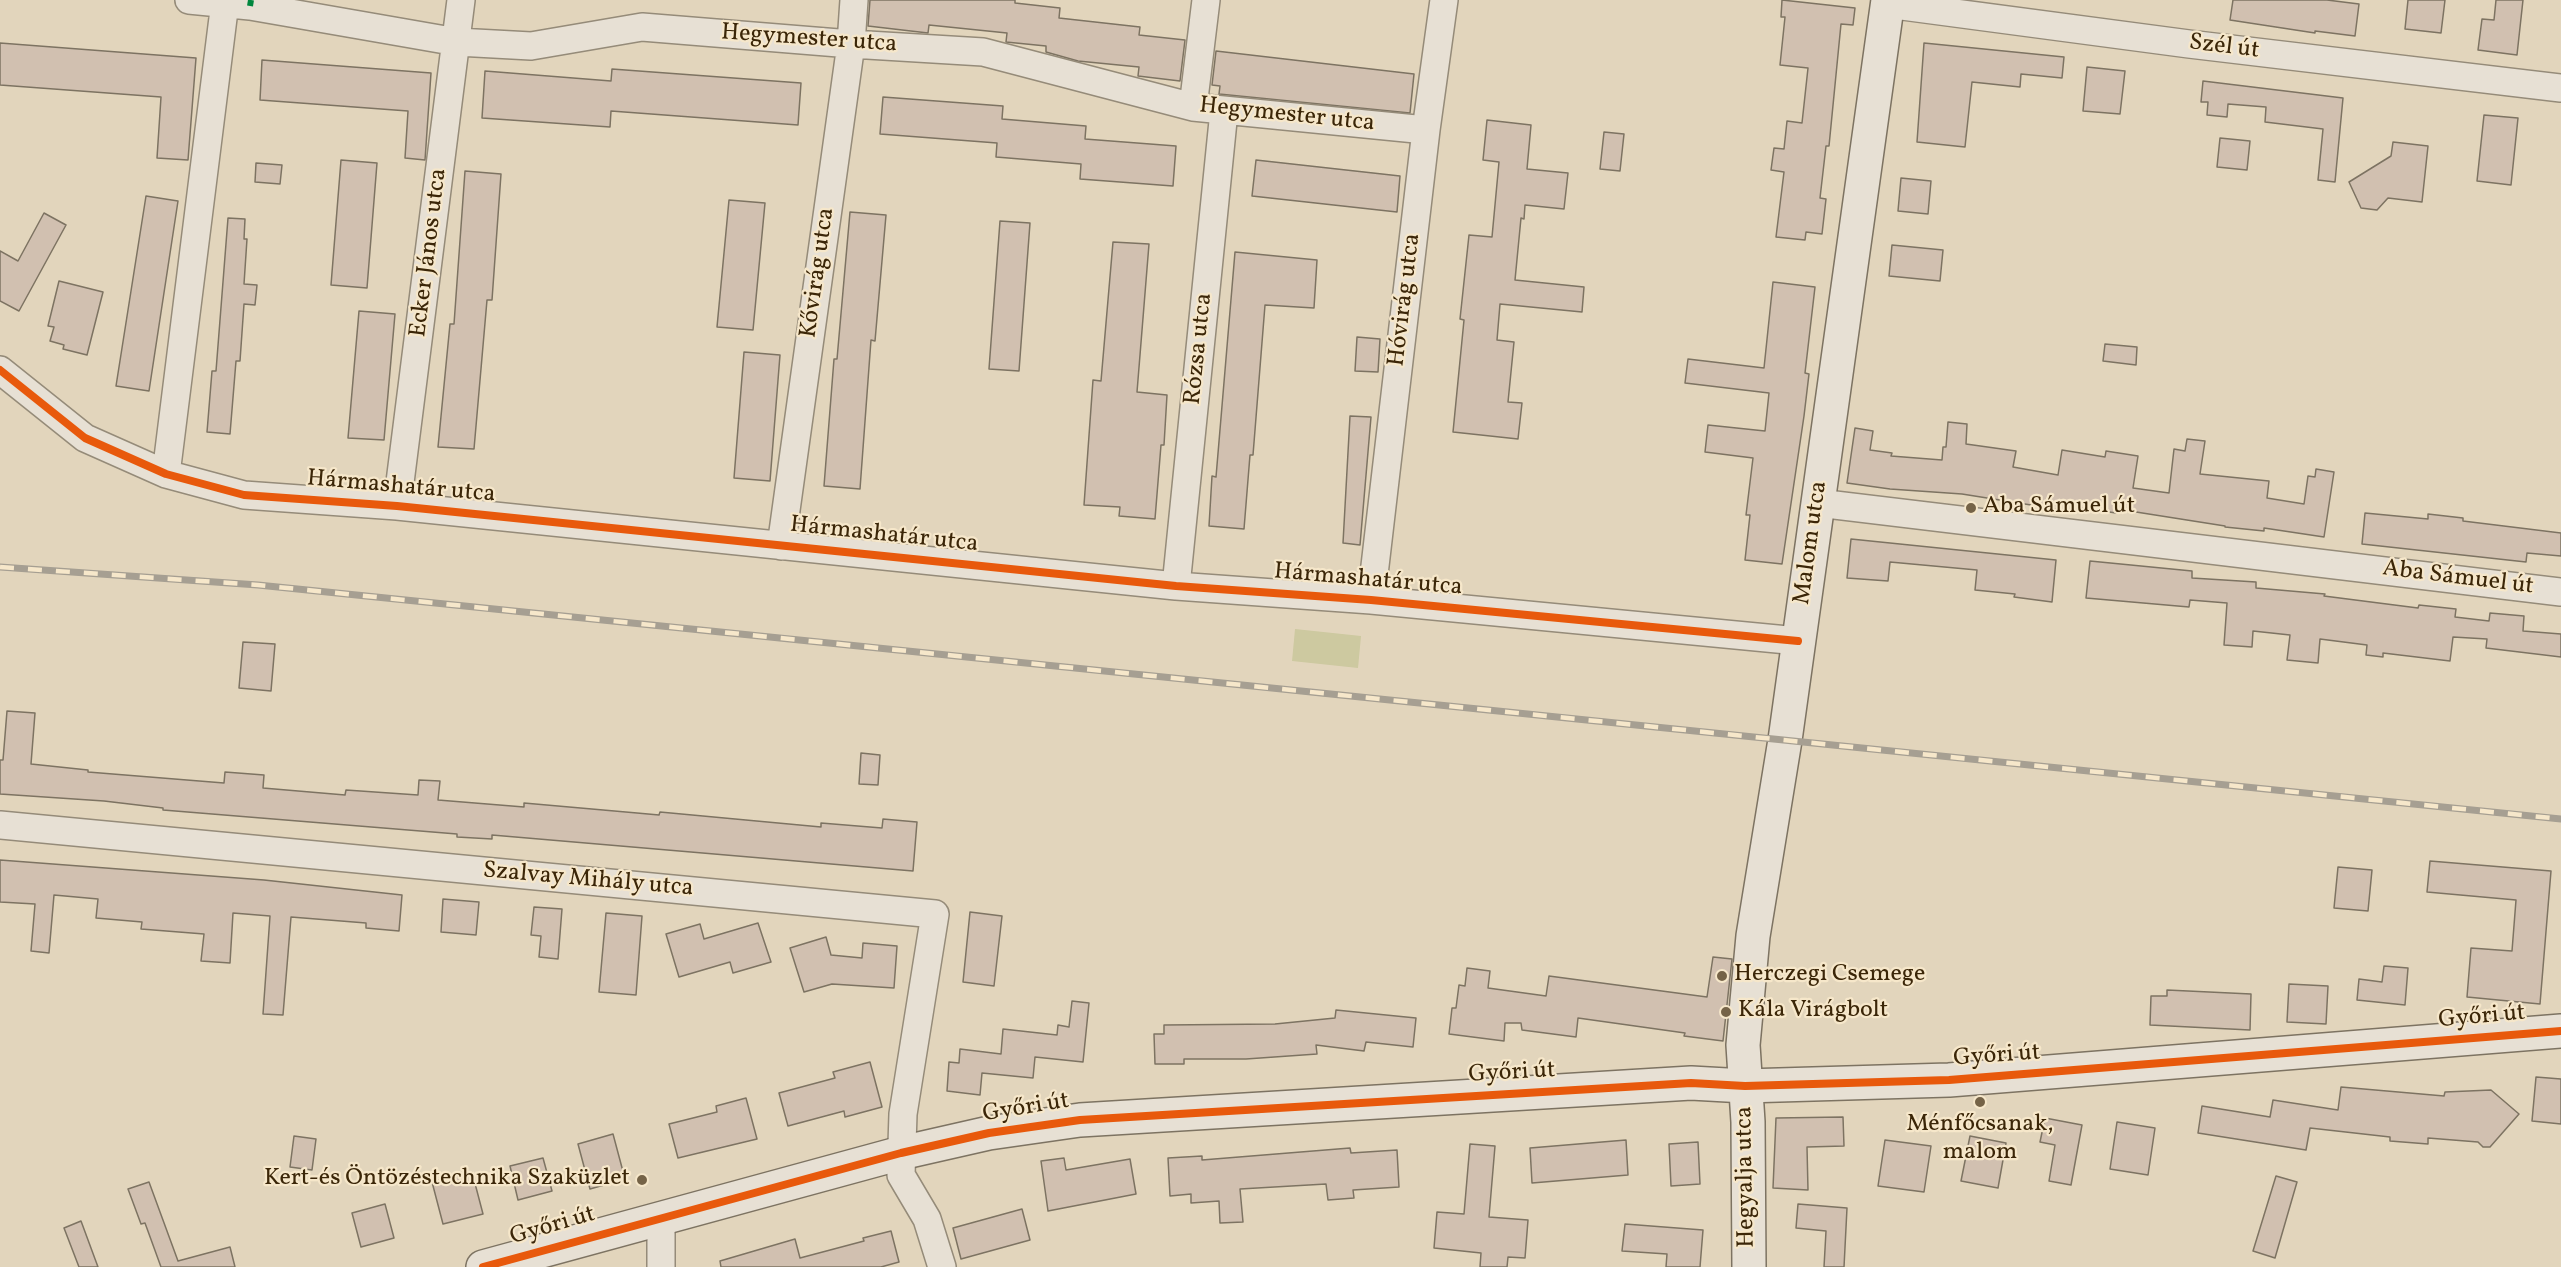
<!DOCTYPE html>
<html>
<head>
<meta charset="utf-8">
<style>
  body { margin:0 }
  canvas { display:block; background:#e2d5bc }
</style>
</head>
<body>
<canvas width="2561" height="1267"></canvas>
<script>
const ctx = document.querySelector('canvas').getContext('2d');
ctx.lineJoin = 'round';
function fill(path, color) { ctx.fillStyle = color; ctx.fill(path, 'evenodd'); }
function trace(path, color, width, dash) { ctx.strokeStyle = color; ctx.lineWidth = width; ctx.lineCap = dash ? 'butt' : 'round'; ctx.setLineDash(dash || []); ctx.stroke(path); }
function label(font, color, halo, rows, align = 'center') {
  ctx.font = font + ' Vollkorn,serif'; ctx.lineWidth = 4.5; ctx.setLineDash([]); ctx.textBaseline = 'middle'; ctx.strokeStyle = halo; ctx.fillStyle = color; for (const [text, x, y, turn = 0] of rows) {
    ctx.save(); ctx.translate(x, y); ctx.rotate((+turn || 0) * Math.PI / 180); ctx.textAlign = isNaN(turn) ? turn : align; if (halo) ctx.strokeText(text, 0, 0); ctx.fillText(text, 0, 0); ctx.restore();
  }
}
fill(new Path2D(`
  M1295 629 1361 636 1358 668 1292 661Z`), '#cdc9a0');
const building = new Path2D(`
  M870 0H1015V3L1060 8 1059 18 1140 27 1139 35 1185 40 1180 81 1138 76 1139 67 1078 61 1046 52V46L1006 42 1007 33 929 25 928 33 868 26Z
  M1782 0 1855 8 1853 25 1841 24 1829 146H1826L1820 198 1826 199 1822 234 1806 232 1805 240 1776 237 1784 172 1771 170 1774 148 1784 149 1787 121 1802 123 1808 68 1780 65 1785 17H1781Z
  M2233 0H2327L2359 4 2355 36 2315 31V33L2230 20Z
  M2408 0H2445L2441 33 2405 29Z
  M2496 0H2523L2517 55 2478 50 2482 19 2494 20Z
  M0 43 196 58 188 160 157 158 161 97 0 85Z
  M1924 43 2064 57 2062 78 2021 74 2020 87 1972 82 1965 147 1917 142Z
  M1216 51 1414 74 1410 113 1219 94 1220 86 1212 85Z
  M262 60 431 73 425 160 405 158 408 111 260 100Z
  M2087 67 2125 71 2120 114 2083 111Z
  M612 69 801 83 798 125 611 111 610 127 482 118 485 71 611 81Z
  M2203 81 2343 98 2335 182 2318 180 2323 129 2265 122 2266 107 2228 104 2227 117 2207 115 2208 102H2201Z
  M883 97 1003 106 1002 119 1086 126 1085 139 1176 146 1173 186 1080 179 1081 164 996 157 997 143 880 134Z
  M2484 115 2518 118 2511 185 2477 181Z
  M1487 120 1531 125 1527 169 1568 173 1564 209 1525 205 1524 219 1521 218 1515 280 1584 287 1582 312 1500 304 1497 340 1514 342 1508 402 1522 403 1518 439 1453 432 1464 320 1460 319 1469 235 1492 237 1499 162 1483 160Z
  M1604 132 1624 134 1620 171 1600 169Z
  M2220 138 2250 141 2247 170 2217 167Z
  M2393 142 2428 146 2422 202 2388 198 2377 210 2361 208 2349 182 2391 156Z
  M341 160 377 163 367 288 331 285Z
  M1256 160 1400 176 1397 212 1252 196Z
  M256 163 282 165 280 184 255 182Z
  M465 171 501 174 492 300H487L474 449 438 447 450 324H454Z
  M1901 178 1931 181 1928 214 1898 211Z
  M146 196 178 201 149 391 116 386Z
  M729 200 765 203 753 330 717 327Z
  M850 212 886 215 875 341 871 340 860 489 824 486 834 359H837Z
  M44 213 66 225 19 311 0 301V251L18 261Z
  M228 218 245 219 244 239H247L244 284 257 285 255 305 244 304 240 361H236L230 434 207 432 212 371H216Z
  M1000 221 1030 223 1019 371 989 369Z
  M1113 242 1149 244 1137 392 1167 395 1164 445H1161L1155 519 1119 516 1120 507 1084 505 1093 380 1101 381Z
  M1892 245 1943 250 1940 281 1889 276Z
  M1235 252 1317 260 1314 308 1265 305 1253 455H1250L1244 529 1209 526 1212 476 1216 477Z
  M59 281 103 292 87 355 63 349 64 345 50 341 54 327 48 326Z
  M1773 282 1815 287 1805 373 1809 374 1804 416 1782 564 1745 560 1750 515H1746L1753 458 1705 452 1708 425 1765 431 1769 393 1685 383 1688 359 1764 368Z
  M359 311 395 314 384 440 348 438Z
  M1357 337 1380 339 1378 372 1355 371Z
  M2105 344 2137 347 2136 365 2103 361Z
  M744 352 780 355 770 481 734 478Z
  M1350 416 1371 417 1360 545 1343 543Z
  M1948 422 1967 424 1966 444 2016 451 2013 467 2058 475 2062 450 2105 457 2106 451 2138 456 2133 488 2169 493 2174 449 2185 451 2187 439 2205 441 2200 474 2269 481 2267 498 2304 504 2308 476 2315 477 2316 469 2334 472 2324 537 2264 528V531L2225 527V526L2117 509 2116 513 2076 507 2075 512 1962 494 1890 489 1847 483 1855 428 1873 431 1870 450 1892 453 1891 456 1942 460 1943 447H1946Z
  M2365 513 2428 519V514L2463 518V521L2561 533V556L2527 553 2526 562 2362 544Z
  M1851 539 2056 560 2052 602 2014 597 2015 594 1975 590 1977 570 1890 562 1888 581 1847 578Z
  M2090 561 2192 571V578L2256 582V588L2325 594 2324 596 2418 608 2419 605 2456 609 2455 617 2489 621 2490 613 2524 616 2523 631 2561 634V657L2486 648 2487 639 2453 637 2450 661 2383 653V657L2366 655 2367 645 2320 639 2318 663 2287 660 2290 635 2253 631 2252 647 2224 645 2227 603 2190 600 2189 607 2086 598Z
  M243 642 275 644 271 691 239 688Z
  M7 711 35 713 31 764 88 770V772L224 783 225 772 264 775 263 788 345 795 346 790 418 795 419 780 440 781 438 800 524 807V803L637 813 659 815 660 812 821 827V823L882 828 883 819 917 822 913 871 492 835V839L457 837V834L163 810V808L104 801 0 794V760H3Z
  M861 753 880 755 878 785 859 784Z
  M0 860 264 880 402 895 399 931 366 928V923L291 917 283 1015 263 1014 270 916 233 913 230 963 201 961 204 934 141 929 142 922 96 918 98 899 54 895 49 953 31 951 35 904 0 902Z
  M2430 861 2551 871 2540 1004 2467 997 2471 948 2512 951 2516 900 2427 892Z
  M2338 867 2372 870 2368 911 2334 908Z
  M443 899 479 902 476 935 441 932Z
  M534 907 562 909 558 959 539 957 541 936 531 935Z
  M970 912 1002 916 994 986 963 982Z
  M606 913 642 916 636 995 599 992Z
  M758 923 771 962 733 973 730 962 679 977 666 934 700 924 704 939Z
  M826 937 831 955 862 958 863 943 897 946 894 988 832 984 804 992 790 948Z
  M1713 957 1732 959 1723 1041 1684 1036 1685 1033 1578 1018 1576 1037 1522 1030 1521 1023H1505L1504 1041 1449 1034 1452 1008H1456L1459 985 1465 986 1467 968 1490 971 1488 988 1546 996 1549 976 1707 997Z
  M2384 966 2408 968 2405 1005 2357 1000 2359 979 2382 982Z
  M2289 984 2328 986 2326 1024 2287 1022Z
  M2167 990 2251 994 2250 1030 2150 1025 2151 996H2167Z
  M1072 1001 1089 1003 1083 1062 1035 1057 1033 1078 982 1073 980 1095 947 1091 949 1062 959 1063 960 1049 1001 1054 1003 1029 1057 1035 1058 1025 1069 1027Z
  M1336 1010 1416 1018 1413 1047 1366 1042 1364 1051 1316 1045 1317 1054 1246 1059H1184V1064H1155L1154 1034H1164V1025L1275 1024 1335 1018Z
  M870 1062 882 1107 845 1117 844 1111 788 1126 779 1093 835 1078 833 1072Z
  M2536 1077 2561 1079V1124L2532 1121Z
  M2341 1087 2444 1096 2445 1092 2491 1090 2519 1114 2490 1147H2483L2478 1142 2428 1138V1144L2390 1141V1137L2310 1128 2306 1150 2198 1133 2202 1106 2270 1117 2273 1100 2338 1110Z
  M746 1098 757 1139 678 1158 669 1124 717 1112 716 1106Z
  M1843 1117 1844 1146 1807 1147 1808 1190 1773 1188 1776 1118Z
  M2045 1118 2082 1125 2071 1185 2049 1181 2055 1145 2040 1142Z
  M2117 1122 2155 1128 2148 1175 2110 1169Z
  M613 1134 625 1179 590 1189 578 1144Z
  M294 1136 316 1139 312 1170 290 1167Z
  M1970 1136 2006 1143 1998 1188 1961 1181Z
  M1626 1140 1628 1175 1532 1183 1530 1148Z
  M1885 1140 1931 1146 1924 1192 1878 1186Z
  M1698 1142 1700 1184 1671 1186 1669 1144Z
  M1470 1144 1495 1146 1489 1217 1528 1220 1525 1258 1508 1257 1507 1267H1480L1481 1253 1434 1248 1437 1212 1464 1214Z
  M1350 1148 1351 1153 1397 1150 1399 1187 1353 1190 1354 1198 1328 1200 1326 1184 1240 1189 1243 1222 1220 1223 1219 1201 1191 1203V1194L1170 1196 1168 1158 1202 1156V1160Z
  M543 1158 552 1191 518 1200 510 1166Z
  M1064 1158 1066 1170 1130 1159 1136 1194 1048 1211 1041 1161Z
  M472 1172 483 1214 443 1224 432 1182Z
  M2276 1176 2297 1182 2275 1258 2253 1251Z
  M149 1182 178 1261 230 1247 235 1267H161L145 1223 141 1224 128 1189Z
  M385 1204 394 1238 361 1247 352 1213Z
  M1798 1204 1847 1208 1844 1267H1824L1826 1231 1796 1228Z
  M1022 1209 1030 1240 961 1259 953 1228Z
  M81 1221 98 1267H79L64 1228Z
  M1625 1224 1703 1230 1700 1267H1666L1667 1254 1622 1251Z
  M891 1231 899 1262 881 1267H721L720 1261 795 1239 800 1258 864 1241 863 1238Z`);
fill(building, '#d1c0b0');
trace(building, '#7d7362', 1.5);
const street = new Path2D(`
  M189 0 250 6 457 42 531 46 642 27 851 44 983 52 1193 107 1426 130
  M1887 4 2189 44 2561 88
  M1193 107 1206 0
  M0 370 85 438 166 474 244 495 397 506 1176 586 1371 600 1798 641
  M166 474 225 2
  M1818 503 2561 592
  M397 506 461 0
  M781 546 851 44 854 0
  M1176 586 1224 111
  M1371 600 1426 130 1444 0
  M0 825 935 914 903 1114 901 1175 927 1219 942 1267
  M661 1218V1267`);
const secondary = new Path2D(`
  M483 1267 901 1153 989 1133 1080 1120 1691 1083 1745 1086 1949 1080 2561 1031
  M1749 1267 1748 1122 1743 1045 1753 936 1785 740 1888 0`);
trace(street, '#958b79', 30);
trace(secondary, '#7d7362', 36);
trace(street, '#e7e0d4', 27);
trace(secondary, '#e7e0d4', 33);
const rail = new Path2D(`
  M0 567 258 585 2561 819`);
trace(rail, '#a69f92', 7);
trace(rail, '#f6e7ca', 4.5, [14]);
trace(new Path2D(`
  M250 6 251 0`), '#00873e', 6, [12, 6]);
trace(new Path2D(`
  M0 370 85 438 166 474 244 495 397 506 1176 586 1371 600 1798 641
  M483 1267 901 1153 989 1133 1080 1120 1691 1083 1745 1086 1949 1080 2561 1031`), '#e8590c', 8);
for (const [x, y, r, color] of [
  [1971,508,6,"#756347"],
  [1722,976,6,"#756347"],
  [1726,1012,6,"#756347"],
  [1980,1102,6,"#756347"],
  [642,1180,6,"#756347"]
]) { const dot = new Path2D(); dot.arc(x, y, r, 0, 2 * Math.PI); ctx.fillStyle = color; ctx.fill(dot); trace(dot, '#f6e7ca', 2); }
label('24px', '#3b2608', '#f6e7ca', [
  ["Hegymester utca",809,40,4],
  ["Szél út",2224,48,7],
  ["Hegymester utca",1287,116,6],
  ["Ecker János utca",430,253,-83],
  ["Kővirág utca",819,273,-82],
  ["Hóvirág utca",1406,300,-83],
  ["Rózsa utca",1200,349,-84],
  ["Hármashatár utca",401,488,5],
  ["Hármashatár utca",884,536,6],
  ["Malom utca",1812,543,-82],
  ["Aba Sámuel út",2458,579,7],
  ["Hármashatár utca",1368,581,5],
  ["Szalvay Mihály utca",588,881,5],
  ["Győri út",2482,1018,-5],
  ["Győri út",1997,1057,-4],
  ["Győri út",1512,1074,-3],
  ["Győri út",1026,1109,-9],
  ["Hegyalja utca",1747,1177,-91],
  ["Győri út",553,1227,-16]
]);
label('24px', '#3b2608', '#f6e7ca', [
  ["Aba Sámuel út",1983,508],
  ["Herczegi Csemege",1734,976],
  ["Kála Virágbolt",1738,1012],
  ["Ménfőcsanak,",1980,1126,"center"],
  ["malom",1980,1154,"center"],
  ["Kert-és Öntözéstechnika Szaküzlet",630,1180,"right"]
], 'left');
</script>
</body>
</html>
